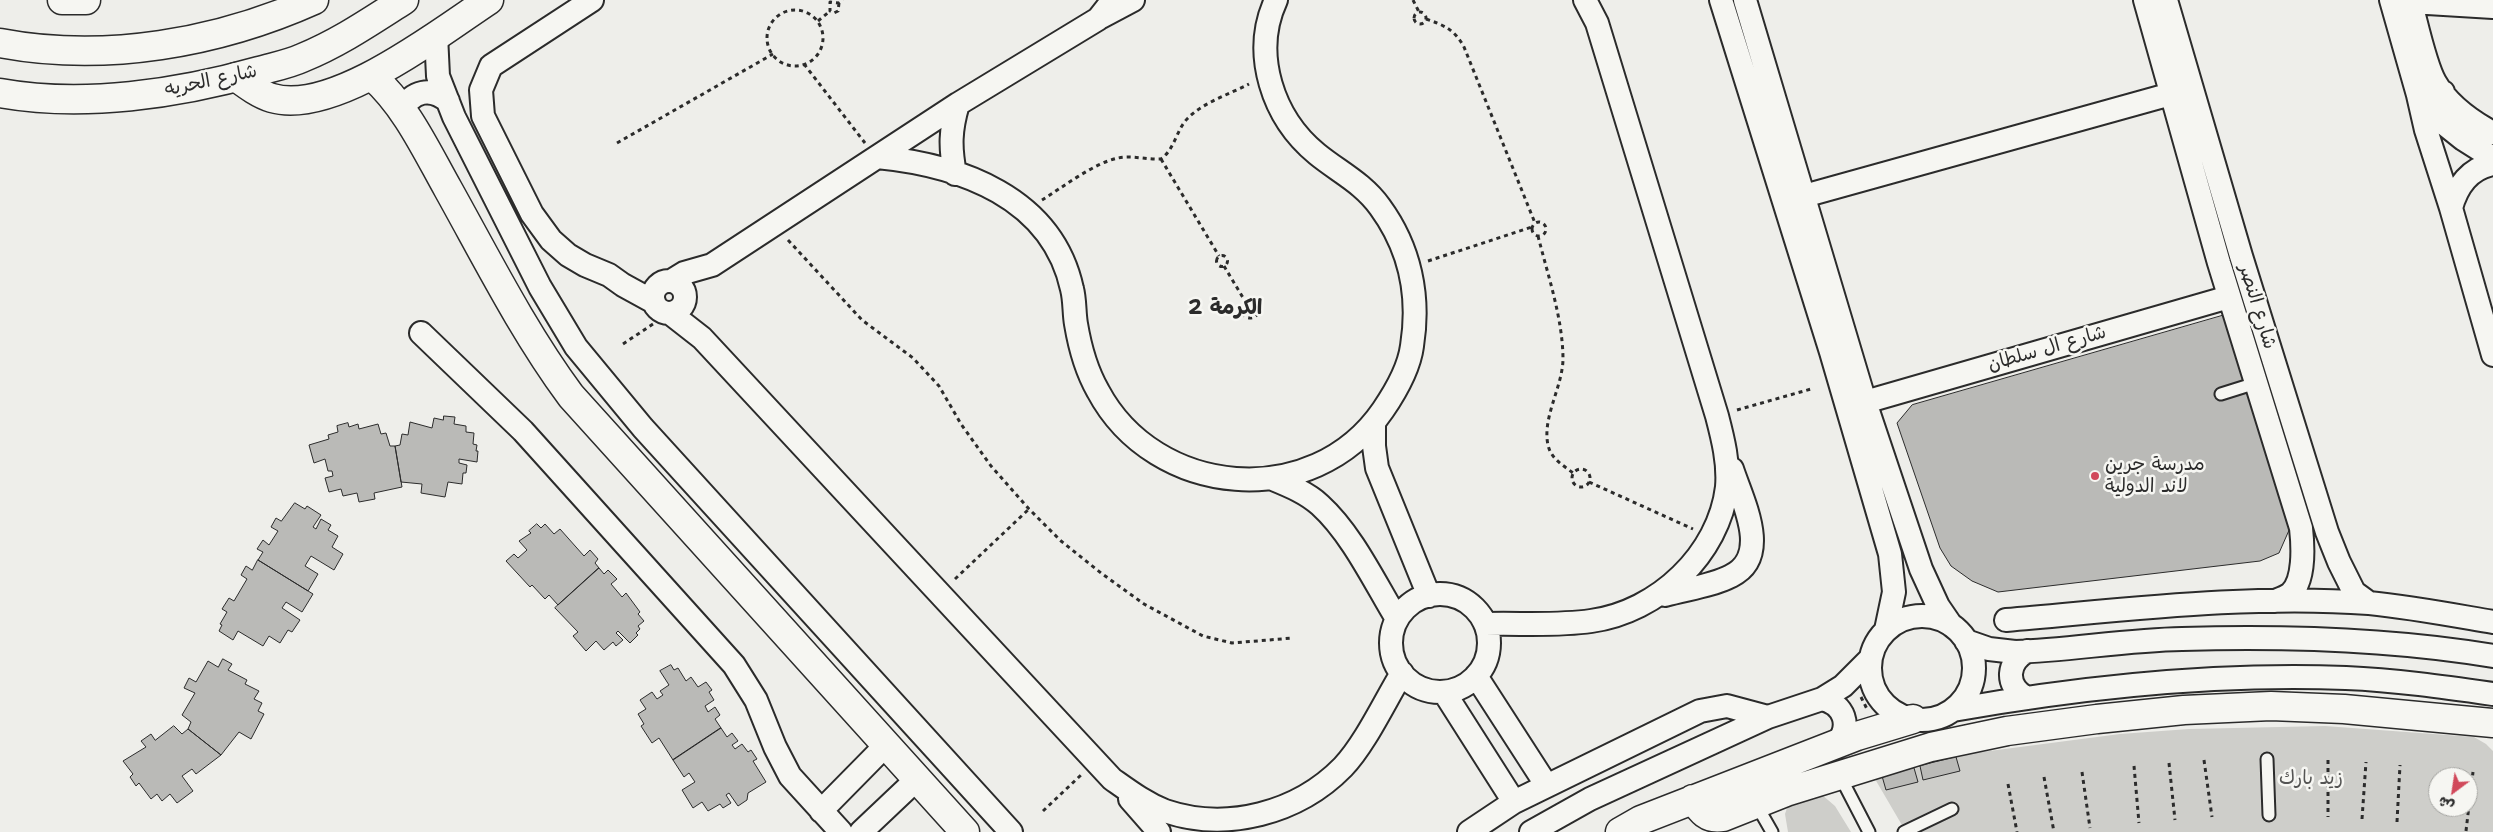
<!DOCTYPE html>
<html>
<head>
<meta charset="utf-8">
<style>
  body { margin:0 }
  #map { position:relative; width:2493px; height:832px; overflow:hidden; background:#eeeeea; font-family:"Shantell Sans","Playpen Sans Arabic",sans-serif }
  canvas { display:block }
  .north { position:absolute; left:2428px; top:767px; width:50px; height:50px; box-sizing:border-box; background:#f6f6f2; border:1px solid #a5a5a2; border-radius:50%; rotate:211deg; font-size:14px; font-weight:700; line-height:20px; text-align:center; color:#2b2b2b }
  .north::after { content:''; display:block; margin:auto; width:18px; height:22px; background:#d1495b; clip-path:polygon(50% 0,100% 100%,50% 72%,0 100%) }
</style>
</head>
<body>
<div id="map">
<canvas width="2493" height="832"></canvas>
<div class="north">ش</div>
</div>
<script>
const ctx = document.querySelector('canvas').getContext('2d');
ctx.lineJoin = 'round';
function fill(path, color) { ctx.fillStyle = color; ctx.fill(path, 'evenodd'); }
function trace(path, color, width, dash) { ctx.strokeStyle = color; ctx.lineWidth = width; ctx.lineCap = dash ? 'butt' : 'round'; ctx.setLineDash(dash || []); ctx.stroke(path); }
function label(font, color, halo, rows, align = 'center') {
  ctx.font = font + ' "Shantell Sans","Playpen Sans Arabic",sans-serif'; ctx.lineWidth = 5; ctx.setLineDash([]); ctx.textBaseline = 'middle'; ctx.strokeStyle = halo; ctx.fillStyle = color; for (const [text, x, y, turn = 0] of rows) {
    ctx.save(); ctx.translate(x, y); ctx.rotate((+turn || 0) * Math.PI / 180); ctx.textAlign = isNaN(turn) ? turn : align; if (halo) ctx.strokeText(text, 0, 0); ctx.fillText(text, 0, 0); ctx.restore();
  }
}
fill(new Path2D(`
  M2325 726 2474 737 2486 744 2493 751V832H1906L1875 779 1974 753 2120 734 2189 729ZM2438 777H2468V807H2438Z
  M1821 794 1835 806 1851 832H1788L1785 814 1788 805Z`), '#cececa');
const building = new Path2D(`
  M2225 315 2290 528 2279 553 2260 561 1998 592 1972 581 1951 566 1940 548 1897 423 1912 405Z
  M444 416 455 417 454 424 466 426V432L474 433 473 444 477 445 476 451H478L477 462 459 459V463L467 465 466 473H463L462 484 448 482 445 497 421 493 422 484 401 482 395 446 400 445 402 434 408 435 410 422 432 428 434 418 443 420Z
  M348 423 349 427 358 424 359 429 378 424 381 434 386 433 390 446H395L402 487 374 493 375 499 359 502 357 493 343 496 341 489 329 492 325 478 333 476 332 471H328L325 459 314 463 309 445 329 439 328 435 338 432 337 426Z
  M295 503 305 509 307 506 321 515 313 527 316 529 321 519 331 525 328 530 338 536 332 547 343 554 334 570 311 556 305 566 318 574 308 591 258 560 263 552 257 549 263 540 269 545 278 531 271 527 276 518 281 521Z
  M537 524 541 528 545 524 554 534 560 529 584 556 590 550 598 559 595 563 599 568 558 605 549 595 545 599 532 585 530 587 506 561 514 554 518 558 527 550 519 541 531 533 529 531Z
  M258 560 313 594 302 612 286 602 282 608 300 620 292 632 288 630 280 643 269 636 263 646 238 631 233 640 219 631 222 625 220 624 227 612 222 609 229 598 234 601 247 579 241 575 246 566 252 570Z
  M599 568 604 574 608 570 617 579 611 584 622 597 626 593 640 612 638 614 644 621 638 626 640 629 636 633 638 635 630 643 618 631 616 633 623 640 616 646 613 642 604 650 596 641 586 651 573 636 578 632 555 608Z
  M223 659 232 664 228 670 247 680 245 684 259 691 254 699 262 703 258 711 264 714 251 739 239 732 221 755 188 729 191 722 182 715 195 693 184 688 189 678 196 682 208 661 218 667Z
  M671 665 674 670 678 668 686 681 691 677 698 687 706 682 712 690 709 692 714 700 705 706 708 712 715 707 720 715 715 719 721 728 673 760 659 738 652 743 641 726 644 724 638 714 646 709 640 700 652 692 657 699 663 695 660 691 669 685 660 671Z
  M174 726 182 734 188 729 221 755 196 774 192 769 182 776 193 791 177 803 170 794 162 801 157 794 151 799 139 783 136 786 130 777 133 774 123 761 146 747 141 741 151 734 155 740Z
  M721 728 727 737 732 733 738 741 732 745 735 749 742 744 748 752 751 750 757 759 753 761 766 782 748 793 747 800 738 806 729 793 726 795 731 803 723 808 720 804 708 811 702 802 693 808 682 790 695 782 689 773 684 777 673 760Z
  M1956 757 1960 771 1923 780 1920 766Z
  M1914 768 1918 782 1886 790 1882 776Z`);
fill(building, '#babab7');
trace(building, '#2b2b2b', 1);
const service = new Path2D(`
  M2221 394 2256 383
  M2267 759 2269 815
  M1840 776 1869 832
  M1756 804 1772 832
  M1904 832 1952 809`);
const minor = new Path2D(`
  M592 0 491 66 481 90 483 116 532 214 551 240 568 255 585 265 609 275 623 285 654 302
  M1721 0 1831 352 1890 554 1894 592 1886 630
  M1745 0 1865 402 1921 569 1938 606 1951 625
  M2145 0 2219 263 2301 528C2303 546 2305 581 2290 594 2286 597 2280 599 2275 601
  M2166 0 2241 256 2327 532 2339 562 2354 592 2369 603
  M2391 0 2418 95 2438 119 2463 139 2493 158
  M2410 0C2416 21 2425 65 2435 82 2448 105 2471 121 2493 133
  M2411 2 2493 7
  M1101 17 1133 0
  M436 35 438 76 454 117 540 287 576 347 643 428 1011 832
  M2443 92 2418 95 2426 130 2451 208 2493 355
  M402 111C412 90 431 87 448 101
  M877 157C960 165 1052 197 1072 289 1075 300 1074 313 1076 324 1080 348 1086 370 1098 391 1155 498 1313 512 1383 410 1396 391 1409 369 1412 346 1420 296 1410 248 1380 207 1363 183 1339 172 1317 154 1273 118 1251 54 1276 0
  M955 174C950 147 950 131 958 104
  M1804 196 2171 94
  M2451 208C2457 186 2470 168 2493 164
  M671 281 684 273 712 265 958 104 1098 19 1113 0
  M653 297a16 16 0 1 1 32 0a16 16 0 1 1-32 0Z
  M670 313 702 338 1112 779C1129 791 1145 803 1165 811 1227 832 1298 813 1343 767 1365 744 1385 701 1402 673
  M421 333 523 431 734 665 756 700 775 747 790 776 841 832
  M1865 402 2229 297
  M1374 423V446L1377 468 1429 596
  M1273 479C1290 486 1307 493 1320 505 1352 534 1375 583 1397 619
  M1391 643a49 49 0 1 1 98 0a49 49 0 1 1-98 0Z
  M1665 595C1686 589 1712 586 1731 576 1772 556 1742 500 1732 469
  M1870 668a52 52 0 1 1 104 0a52 52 0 1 1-104 0Z
  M2006 620C2125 610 2250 594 2369 603 2410 607 2452 615 2493 622
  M1485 624C1520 623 1557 626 1591 621 1658 612 1719 554 1727 487 1729 463 1723 439 1717 416L1597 23 1585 0
  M1966 641 1989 649 2015 652C2070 650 2126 640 2182 639 2285 636 2391 639 2493 656
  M1476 676 1547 786
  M1444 692 1514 802
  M2025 697C2005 685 2007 662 2027 651
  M1822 699C1844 704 1852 726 1837 743
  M1953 710C2082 687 2214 673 2346 678 2395 680 2444 687 2493 694
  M1130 799 1159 832
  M821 811 886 745
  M861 832 917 779
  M1469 832 1514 802 1700 711 1727 706 1768 717
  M1531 832 1590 799 1768 717 1822 699 1843 686 1870 659`);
const tertiary = new Path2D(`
  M62 0H86
  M372 76C406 106 426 150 448 189 487 259 523 331 571 396L965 832
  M236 77C247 85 259 94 272 98 333 116 439 33 489 0
  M1693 799C1701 811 1707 820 1723 817L1786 792 1931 747 2007 731 2097 719 2184 710 2271 706 2344 709 2493 723
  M1620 832 1641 820 1857 736 1913 719`);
const secondary = new Path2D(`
  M0 43C105 63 218 43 314 0
  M0 93C83 108 178 94 259 71 273 67 289 64 302 58 339 43 371 21 404 0`);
trace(service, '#2b2b2b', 15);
trace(minor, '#2b2b2b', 26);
trace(tertiary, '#2b2b2b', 31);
trace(secondary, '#2b2b2b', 31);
trace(new Path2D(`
  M1413 0 1419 12
  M839 3 838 11 834 13 830 11V2L839 3 843 0
  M767 38a28 28 0 1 1 56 0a28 28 0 1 1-56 0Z
  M1414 18a6 6 0 1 1 12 0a6 6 0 1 1-12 0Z
  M1426 19C1444 25 1455 30 1464 47L1535 223
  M818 21 830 11
  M804 64 865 143
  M617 143 773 54
  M1161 159 1219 256
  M1042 200C1063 187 1094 163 1118 158 1132 155 1147 160 1161 159 1175 149 1176 130 1188 118 1204 102 1230 94 1249 84
  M1532 229a7 7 0 1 1 14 0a7 7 0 1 1-14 0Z
  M1538 236C1548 276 1563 319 1563 360 1562 388 1542 418 1548 445 1551 459 1563 465 1573 473
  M788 240 862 320 913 358 939 386 961 424 991 466 1029 509 1061 541 1101 573 1144 604 1203 636 1232 643 1293 638
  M1216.5 261a5.5 5.5 0 1 1 11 0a5.5 5.5 0 1 1-11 0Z
  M1428 261 1532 227
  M1224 266 1245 301
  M1241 309a9 9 0 1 1 18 0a9 9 0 1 1-18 0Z
  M623 344 653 324
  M1737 410 1811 389
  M1572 478a9 9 0 1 1 18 0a9 9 0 1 1-18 0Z
  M1589 482 1693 529
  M955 579 1029 509
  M1861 697 1867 709
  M2204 760 2212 817
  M2328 760V817
  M2169 763 2175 820
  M2134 766 2139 823
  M2082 772 2090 828
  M2044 777 2054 832
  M2008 784 2017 832
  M1043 811 1081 775
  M2362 819 2366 762
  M2397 822 2400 765
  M2466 831 2473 772`), '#2b2b2b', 3, [4, 4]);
trace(service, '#f6f6f2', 11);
trace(minor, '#f6f6f2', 22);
trace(tertiary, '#f6f6f2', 28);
trace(secondary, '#f6f6f2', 28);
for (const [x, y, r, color] of [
  [2095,476,5,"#d1495b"]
]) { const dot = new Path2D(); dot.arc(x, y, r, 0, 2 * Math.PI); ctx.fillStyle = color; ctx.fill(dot); trace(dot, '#f6f6f2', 2); }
label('19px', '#2b2b2b', '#f6f6f2', [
  ["شارع الحريه",211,81,-12],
  ["شارع النصر",2257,307,73],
  ["شارع ال سلطان",2047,349,-16]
]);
label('19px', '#2b2b2b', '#f6f6f2', [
  ["مدرسة جرين",2105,465],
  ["لاند الدولية",2105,487]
], 'left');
label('19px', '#545453', '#f6f6f2', [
  ["زيد بارك",2311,779]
]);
label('bold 21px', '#2b2b2b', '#f6f6f2', [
  ["الكرمة 2",1225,309]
]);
</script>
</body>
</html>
